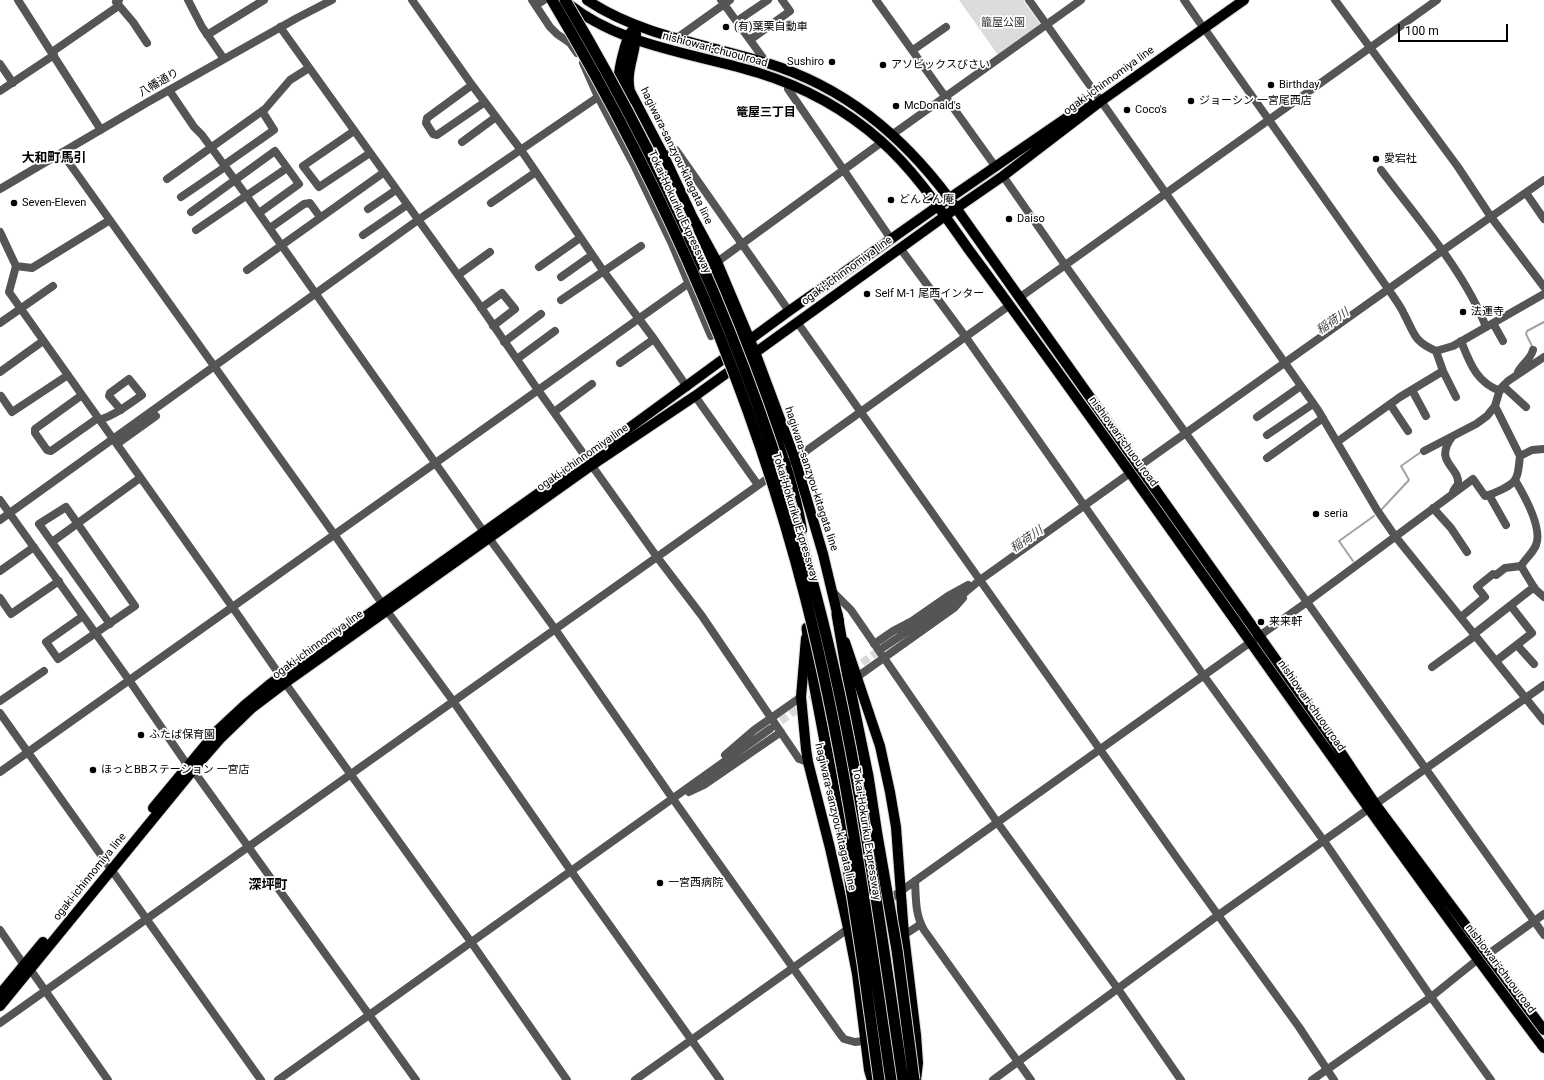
<!DOCTYPE html>
<html>
<head>
<meta charset="utf-8">
<style>
  body { margin:0 }
  #map { position:relative; width:1544px; height:1080px; overflow:hidden; background:#fff; font-family:Roboto,sans-serif }
  canvas { display:block }
  .scale { position:absolute; left:1398px; top:24px; width:110px; height:18px; box-sizing:border-box; border:2px solid #000; border-top:0; padding-left:5px; font-size:12px; line-height:14px; white-space:nowrap; color:#000; -webkit-text-stroke:3px #fff; paint-order:stroke }
</style>
</head>
<body>
<div id="map">
<canvas width="1544" height="1080"></canvas>
<div class="scale">100 m</div>
</div>
<script>
const ctx = document.querySelector('canvas').getContext('2d');
ctx.lineJoin = 'round';
function fill(path, color) { ctx.fillStyle = color; ctx.fill(path, 'evenodd'); }
function trace(path, color, width, dash) { ctx.strokeStyle = color; ctx.lineWidth = width; ctx.lineCap = dash ? 'butt' : 'round'; ctx.setLineDash(dash || []); ctx.stroke(path); }
function label(font, color, halo, rows, align = 'center') {
  ctx.font = font + ' Roboto,"Noto Sans JP",sans-serif'; ctx.lineWidth = 3.5; ctx.setLineDash([]); ctx.textBaseline = 'middle'; ctx.strokeStyle = halo; ctx.fillStyle = color; for (const [text, x, y, turn = 0] of rows) {
    ctx.save(); ctx.translate(x, y); ctx.rotate((+turn || 0) * Math.PI / 180); ctx.textAlign = isNaN(turn) ? turn : align; if (halo) ctx.strokeText(text, 0, 0); ctx.fillText(text, 0, 0); ctx.restore();
  }
}
fill(new Path2D(`
  M959 0H1023L1041 25 998 55Z`), '#dcdcdc');
trace(new Path2D(`
  M1533 348 1526 334 1527 331 1544 322
  M1382 509 1409 480 1401 466 1421 452
  M1353 561 1339 541 1374 516`), '#a3a3a3', 2);
trace(new Path2D(`
  M833 684 884 647
  M771 728 820 693`), '#d9d9d9', 8, [8, 4]);
const major = new Path2D(`
  M587 0C641 36 706 44 767 63 844 87 901 134 949 198L1330 736 1376 805 1544 1030
  M566 2C621 47 694 53 759 73 804 87 845 109 881 141 916 172 942 212 969 250 1010 305 1050 361 1091 418 1242 628 1388 841 1544 1048
  M636 34C636 53 625 72 630 91L664 156 693 218 717 262 755 352 795 459 823 554 839 621
  M627 101C624 94 619 87 619 79 618 70 626 39 631 32
  M693 235C721 289 743 346 764 403 779 445 795 486 802 530
  M806 638 801 697 806 749 808 762 830 848 848 928 857 974 869 1070 872 1080
  M845 642 880 746 890 792 896 827 904 935 916 1035 918 1063 916 1080
  M153 808 217 731 246 704 270 684 588 458 789 311 938 206 1088 103
  M0 994 43 942
  M0 1006 193 770 220 739 252 708 285 683 592 465 695 396 945 216 1003 176 1101 101 1244 0`);
const highway = new Path2D(`
  M837 614 849 684 868 776 877 835
  M807 628 814 683 844 842`);
trace(major, '#dbdbdb', 12);
trace(highway, '#dbdbdb', 13);
trace(new Path2D(`
  M18 0 101 130
  M188 0 202 27 224 59
  M412 0 472 85 521 150 604 272 654 339 687 387
  M532 0 550 27 557 34 570 43 577 53
  M721 0 766 62
  M876 0 995 166
  M1029 0 1101 101 1318 410 1377 510 1395 536 1544 721
  M1184 0 1200 23
  M1335 0 1458 167 1491 217 1544 287
  M116 2 133 22 147 43
  M536 5 544 0
  M737 21 768 0
  M280 27 478 303 538 390 657 557 702 616 799 759 808 762
  M1204 28 1389 290C1394 298 1400 305 1404 314 1415 334 1413 341 1436 351L1453 346 1544 294
  M207 35 264 0
  M677 38 730 0
  M750 40 790 11 782 0
  M913 50 946 27
  M52 52 117 7 119 0
  M583 63 598 97 635 167 671 242 711 336
  M0 64 13 83
  M790 84 788 89 891 239
  M472 85 427 118 426 123 433 134 437 135 485 102
  M169 90 194 127 202 135 246 195 484 532
  M0 91 54 55
  M354 131 303 166 319 187 370 153
  M893 134 1081 0
  M462 142 496 117
  M62 153 334 534 390 615 453 701 571 871 720 1080
  M664 156 676 150 789 311
  M224 165 274 130 262 111
  M1381 170C1417 218 1465 272 1486 327
  M1003 176 1065 265 1307 602 1544 935
  M167 179 265 109 290 80 309 68
  M0 189 148 102 297 18 332 0
  M1526 193 1544 219
  M181 197 225 167
  M491 203 536 172
  M368 209 396 190
  M191 212 275 151 299 184 259 213
  M270 228 304 204 310 203 320 217
  M196 230 287 168
  M0 232 16 266 9 292 238 615 288 687 471 942 567 1080
  M363 235 407 205
  M900 248 965 336 1204 676 1324 841 1431 997 1491 1080
  M717 262 882 142
  M16 266 32 268 110 220
  M539 267 580 238
  M247 270 383 173
  M458 275 490 252
  M561 277 592 255
  M1019 298 1437 0
  M561 300 641 246
  M481 308 502 293 515 309 493 326
  M797 322 1184 868 1299 1027 1334 1080
  M0 323 53 286
  M1493 323 1503 341
  M1461 341C1470 363 1476 382 1500 391
  M504 342 541 314
  M1436 351 1443 371 1456 397
  M517 359 555 331
  M620 363 654 339
  M0 372 43 341
  M1518 372C1522 364 1531 359 1533 350
  M1503 386 1526 407
  M1412 390 1426 416
  M82 395 35 429V433L47 450 51 451 98 418
  M695 396 758 485
  M0 397 1 396 12 412 68 375
  M1390 404 1408 431
  M1495 406 1520 456
  M554 412 592 384
  M1257 417 1301 386
  M99 420C115 415 128 405 142 395L129 379 110 393 109 396 121 410
  M1267 435 1313 404
  M1452 437C1433 463 1460 466 1458 484 1457 486 1454 489 1453 492
  M1337 442 1400 397 1443 371
  M117 444 156 416
  M1424 451 1476 424 1487 416 1495 406 1500 389 1508 381 1544 357
  M1267 458 1323 418
  M792 461 1010 305
  M1138 467 1442 251 1544 180
  M1515 480C1524 495 1543 528 1536 545 1533 553 1525 559 1521 566L1535 589 1544 597
  M1489 495 1506 525
  M0 500 129 680 188 766
  M1433 508 1451 528 1467 552
  M0 520 418 220 598 97
  M489 538 555 629 673 799 840 1034 844 1039 855 1042 914 1035
  M52 542 140 478
  M0 571 34 547
  M832 591 851 610 997 822 1118 989 1181 1080
  M0 598 11 614 59 581
  M83 616 46 642 58 659 135 606 66 507 39 524 110 624
  M1461 617 1485 597 1477 587 1493 574 1496 575 1505 568 1521 566
  M874 644 893 631 912 621 948 596 968 585
  M1517 645 1534 664
  M884 647 962 595 980 580 1130 473
  M1496 661 1532 633 1511 606
  M1432 667 1472 638 1474 634 1534 587
  M857 677 954 608 963 598
  M0 701 44 671
  M0 713 261 1080
  M725 755 754 730 801 697
  M193 770 416 1080
  M0 772 689 283
  M689 792 704 785 781 732
  M915 881C916 899 915 914 924 930L1031 1080
  M863 918 1307 602 1473 479 1485 496C1493 494 1513 486 1516 478 1519 472 1519 463 1520 456L1532 450 1544 449
  M0 930 24 965
  M904 935 921 924
  M1487 955 1544 914
  M30 969 108 1080
  M0 1023 774 474
  M278 1080 770 729
  M635 1080 852 926
  M993 1080 1217 916 1544 685
  M1312 1080 1431 997 1477 960`), '#555', 8);
trace(major, '#000', 10);
trace(highway, '#000', 11);
const highwayBridge = new Path2D(`
  M552 0C664 188 752 388 806 600 846 758 867 919 891 1080
  M565 0C676 186 762 385 816 595 858 754 879 918 903 1080
  M877 835 897 950 914 1080
  M844 842 863 964 879 1080`);
trace(highwayBridge, '#dbdbdb', 13, []);
trace(highwayBridge, '#000', 11);
for (const [x, y, r, color] of [
  [726,27,4,"#000"],
  [832,62,4,"#000"],
  [883,65,4,"#000"],
  [1271,85,4,"#000"],
  [1191,101,4,"#000"],
  [896,106,4,"#000"],
  [1127,110,4,"#000"],
  [1376,159,4,"#000"],
  [891,200,4,"#000"],
  [14,203,4,"#000"],
  [1009,219,4,"#000"],
  [867,294,4,"#000"],
  [1463,312,4,"#000"],
  [1316,514,4,"#000"],
  [1261,622,4,"#000"],
  [141,735,4,"#000"],
  [93,770,4,"#000"],
  [660,883,4,"#000"]
]) { const dot = new Path2D(); dot.arc(x, y, r, 0, 2 * Math.PI); ctx.fillStyle = color; ctx.fill(dot); trace(dot, '#fff', 1.5); }
label('11px', '#333', '#fff', [
  ["籠屋公園",1003,23]
]);
label('11px', '#000', '#fff', [
  ["(有)葉栗自動車",734,27],
  ["Sushiro",824,62,"right"],
  ["アソビックスびさい",891,65],
  ["Birthday",1279,85],
  ["ジョーシン 一宮尾西店",1199,101],
  ["McDonald's",904,106],
  ["Coco's",1135,110],
  ["愛宕社",1384,159],
  ["どんどん庵",899,200],
  ["Seven-Eleven",22,203],
  ["Daiso",1017,219],
  ["Self M-1 尾西インター",875,294],
  ["法運寺",1471,312],
  ["seria",1324,514],
  ["来来軒",1269,622],
  ["ふたば保育園",149,735],
  ["ほっとBBステーション 一宮店",101,770],
  ["一宮西病院",668,883]
], 'left');
label('11px', '#000', '#fff', [
  ["nishiowari-chuou road",715,50,15],
  ["ogaki-ichinnomiya line",1109,81,-36],
  ["八幡通り",159,83,-30],
  ["hagiwara-sanzyou-kitagata line",676,156,64],
  ["Tokai-Hokuriku Expressway",679,212,65],
  ["ogaki-ichinnomiya line",847,271,-36],
  ["nishiowari-chuou road",1123,442,54],
  ["ogaki-ichinnomiya line",583,458,-35],
  ["hagiwara-sanzyou-kitagata line",811,479,72],
  ["Tokai-Hokuriku Expressway",795,517,73],
  ["ogaki-ichinnomiya line",318,645,-36],
  ["nishiowari-chuou road",1311,706,55],
  ["hagiwara-sanzyou-kitagata line",835,817,77],
  ["Tokai-Hokuriku Expressway",866,834,81],
  ["ogaki-ichinnomiya line",90,877,-51],
  ["nishiowari-chuou road",1500,969,53]
]);
label('bold 12px', '#000', '#fff', [
  ["篭屋三丁目",766,113]
]);
label('italic 12px', '#444', '#fff', [
  ["稲荷川",1333,322,-35],
  ["稲荷川",1027,540,-35]
]);
label('bold 13px', '#000', '#fff', [
  ["大和町馬引",54,159],
  ["深坪町",268,886]
]);
</script>
</body>
</html>
